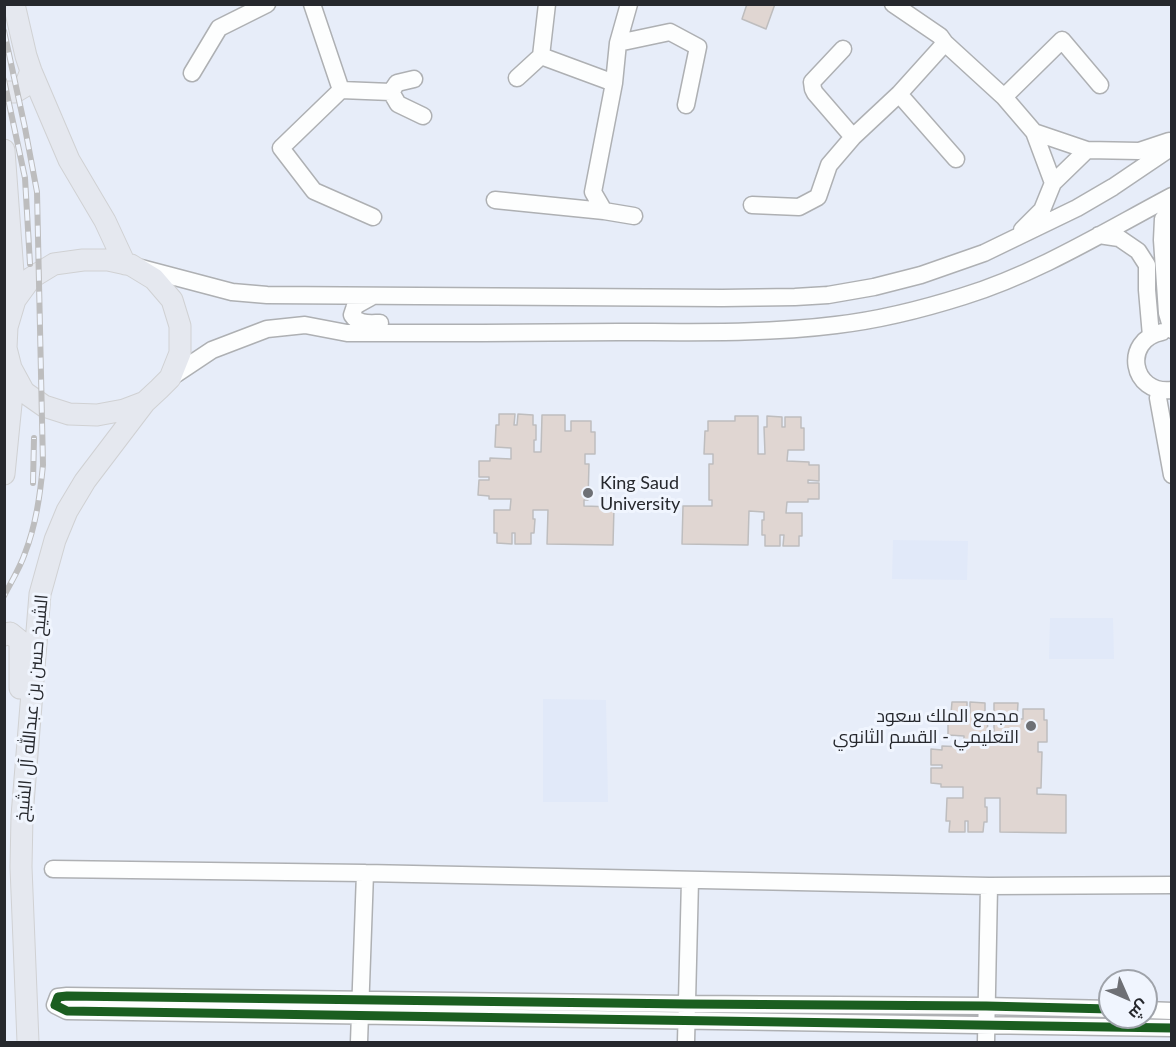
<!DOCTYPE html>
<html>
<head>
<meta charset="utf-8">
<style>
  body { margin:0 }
  #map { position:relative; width:1176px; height:1047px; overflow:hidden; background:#f4f6fa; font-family:Lato,Cairo,sans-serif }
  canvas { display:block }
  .frame { position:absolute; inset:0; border:6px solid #26282d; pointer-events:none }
  .north { position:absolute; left:1098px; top:969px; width:60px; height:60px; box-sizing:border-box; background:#f0f5fe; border:2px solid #9fa3aa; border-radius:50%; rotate:135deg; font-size:16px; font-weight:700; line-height:24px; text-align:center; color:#26282d }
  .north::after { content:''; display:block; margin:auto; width:21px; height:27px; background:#6e7075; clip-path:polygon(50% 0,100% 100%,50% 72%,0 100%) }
</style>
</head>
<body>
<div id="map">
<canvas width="1176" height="1047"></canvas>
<div class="frame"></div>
<div class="north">ش</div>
</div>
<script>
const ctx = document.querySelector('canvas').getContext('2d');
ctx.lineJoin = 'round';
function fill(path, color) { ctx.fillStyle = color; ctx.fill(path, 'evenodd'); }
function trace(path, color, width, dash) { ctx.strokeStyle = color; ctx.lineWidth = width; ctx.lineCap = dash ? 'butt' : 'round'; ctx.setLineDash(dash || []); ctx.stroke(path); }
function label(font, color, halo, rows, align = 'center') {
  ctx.font = font + ' Lato,Cairo,sans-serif'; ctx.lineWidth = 6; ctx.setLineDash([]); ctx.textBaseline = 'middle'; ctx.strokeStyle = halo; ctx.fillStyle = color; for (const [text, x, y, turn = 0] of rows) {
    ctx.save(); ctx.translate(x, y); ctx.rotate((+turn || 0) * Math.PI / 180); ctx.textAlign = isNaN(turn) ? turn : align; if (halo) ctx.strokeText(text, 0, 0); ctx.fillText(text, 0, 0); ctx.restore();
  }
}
fill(new Path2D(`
  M5 5H1171V1042H5ZM1110 981H1146V1017H1110Z`), '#e7edf9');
fill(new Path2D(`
  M893 540 968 541 967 580 892 579Z
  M1050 618H1113L1114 659H1049Z
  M543 699 606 700 608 802H543Z`), '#e1e9f9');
const building = new Path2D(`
  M747 4H775L766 29 742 19Z
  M499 414H515L514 425H517L518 414 533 415V425H536V440H534V452H541L542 415H565V431H571V421H591V432H595V454H585V464H589L588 500H584V506L614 507 613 545 547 544 548 510H533V519H535L534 533H531V544H515V533H512V544L497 543V533H494V510H510L511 499H489V496L478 495 479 480H489V477H479V461H490V458L511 459V448L495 447 496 425H499Z
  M735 416H758V454H765L764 427H767V416L782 417V427H785V417H801V428H804V450H788L787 461 809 462V465H819V481L808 480V483H819V499H808V502H787L786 513H802V536H799V546H783L784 535H780V546H765V535H762V520H764V512L749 511 748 545 682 544 683 506H712V500H709V464H713V454H704L705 431H708V421H735Z
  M952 702H967V713H970V702L985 703V713H989L986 740H994V703H1018L1017 719H1023V709H1044V720H1047V742H1038V752H1042L1041 788H1037V794L1066 795V833L1000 832V798H985V807H987V822H984L983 832H968V821H965V832H949L950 821H946L947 798H963V787H941V784L931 783V768H942V765H931V749L942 750V746L964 747V736L948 735V713H951Z`);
fill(building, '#e0d6d2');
trace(building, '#bebdbe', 1.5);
const minor = new Path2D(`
  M312 4 341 90
  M629 4 618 43 614 83 593 192 604 211 634 216
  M893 4 940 36 945 43 1004 97 1034 132 1053 183 1042 210 1022 230
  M618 43 670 32 698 47 686 105
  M843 49 812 82 813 89 815 93 853 137
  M541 56 614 83
  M192 73 219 28 267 4
  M517 78 541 56 547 4
  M391 92 398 104 423 116
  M391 92 397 83 414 79
  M899 94 956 159
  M1004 97 1062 40 1100 85
  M1034 132 1087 150 1139 151 1169 141
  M1053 183 1087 150
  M495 200 604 211
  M752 205 799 207 818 197 829 165 853 137 899 94 945 43
  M1172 208 1163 219 1162 240 1167 313 1172 330
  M373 217 314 191 281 148 341 90 391 92
  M1099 235 1119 238 1138 251 1147 265V290L1151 336
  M141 268 232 292 267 295 722 298 795 297 828 295 874 287 921 275 984 253 1077 208 1113 187 1172 147
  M373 296 355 306 352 315C358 325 370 323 380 323
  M1162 332C1122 340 1131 395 1172 390
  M170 378 212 350 267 329 305 325 347 333C438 333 528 333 619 332 691 332 765 334 836 325 879 320 923 309 964 296 1038 273 1104 232 1172 196
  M1160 390 1158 398 1172 475
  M53 869 365 873 989 886 1172 885
  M1110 1009 986 1006 687 1004 67 996 58 997 55 1005 67 1011 1172 1028
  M1146 1010 1172 1011
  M359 1042 365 873
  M686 1042 690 880
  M986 1042 989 886`);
const major = new Path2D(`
  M14 4 26 56 31 71 69 160 105 221 125 264
  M4 92H15L25 86 31 71
  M4 150 15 300 7 327 6 348 11 368 24 392 44 406 69 414 97 415 124 410 145 402 159 389 170 378 180 353V326L172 300 154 279 131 265 108 260H83L54 264 31 278 15 300
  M4 474 14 374
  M4 635 10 633 20 641V688
  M28 1042 21 867 22 816 40 594 55 540 67 511 85 481 145 402`);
trace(minor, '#aeb0b3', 19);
trace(major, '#d0d1d3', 23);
trace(minor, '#fdfefe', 16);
trace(major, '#e5e8ef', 21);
const rail = new Path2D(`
  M4 31 25 128 37 192 43 465C40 495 36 525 25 553 20 568 11 582 4 596
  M4 80 25 178 30 264
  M33 483 34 438`);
trace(rail, '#bdbdbe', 6);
trace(rail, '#f0f5fe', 4, [11]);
trace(new Path2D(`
  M1110 1009 986 1006 687 1004 67 996 58 997 55 1005 67 1011 1172 1028`), '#1b5e20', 9);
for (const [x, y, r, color] of [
  [588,493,6,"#6e7075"],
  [1031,726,6,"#6e7075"]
]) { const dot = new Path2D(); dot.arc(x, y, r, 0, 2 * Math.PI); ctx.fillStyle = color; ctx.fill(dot); trace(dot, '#f0f5fe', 2); }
label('18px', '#26282d', '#f0f5fe', [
  ["King Saud",600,483],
  ["University",600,504],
  ["مجمع الملك سعود",1019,716,"right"],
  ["التعليمي - القسم الثانوي",1019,737,"right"]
], 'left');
label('18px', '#26282d', '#f0f5fe', [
  ["الشيخ حسن بن عبدالله آل الشيخ",32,708,-85]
]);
</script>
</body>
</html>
